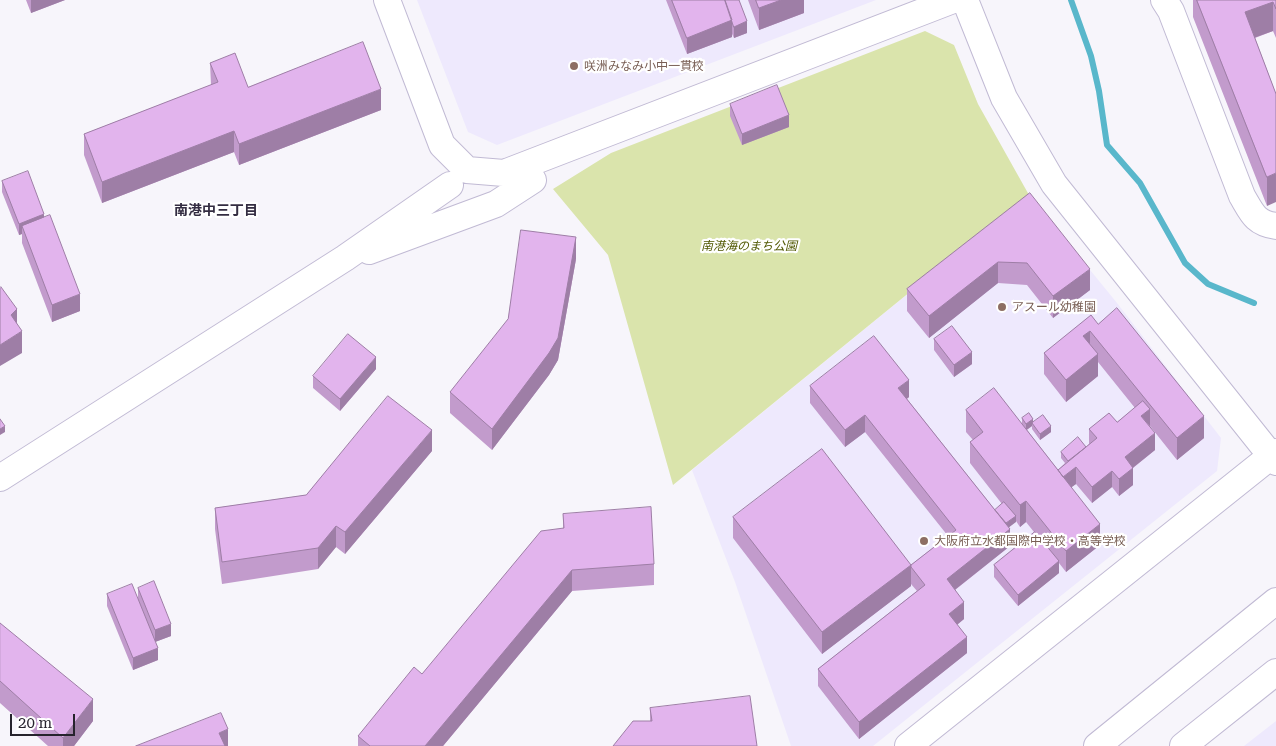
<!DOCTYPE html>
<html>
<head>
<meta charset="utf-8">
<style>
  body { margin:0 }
  #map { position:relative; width:1276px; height:746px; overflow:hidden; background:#f7f5fb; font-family:"Roboto Serif",serif }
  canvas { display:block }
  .scale { position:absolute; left:10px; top:714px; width:65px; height:22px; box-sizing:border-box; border:2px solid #26232d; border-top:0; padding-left:6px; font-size:15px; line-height:18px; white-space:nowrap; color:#26232d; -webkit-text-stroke:4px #fff; paint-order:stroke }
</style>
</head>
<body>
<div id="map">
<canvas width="1276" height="746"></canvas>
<div class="scale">20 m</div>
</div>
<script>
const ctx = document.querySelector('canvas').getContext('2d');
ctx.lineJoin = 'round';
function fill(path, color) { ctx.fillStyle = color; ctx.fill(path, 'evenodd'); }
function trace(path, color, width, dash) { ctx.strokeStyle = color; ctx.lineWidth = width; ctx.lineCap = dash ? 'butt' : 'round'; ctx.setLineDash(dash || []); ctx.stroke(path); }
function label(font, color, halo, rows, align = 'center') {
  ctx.font = font + ' "Roboto Serif","Noto Sans JP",serif'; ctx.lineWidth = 4.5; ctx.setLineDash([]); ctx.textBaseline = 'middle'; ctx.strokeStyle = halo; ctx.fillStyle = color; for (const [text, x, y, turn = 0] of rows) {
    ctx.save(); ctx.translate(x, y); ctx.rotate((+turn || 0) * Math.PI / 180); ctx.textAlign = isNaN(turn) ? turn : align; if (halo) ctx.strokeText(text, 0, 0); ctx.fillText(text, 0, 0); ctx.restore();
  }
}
fill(new Path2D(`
  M417 0H876L497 145 468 132Z
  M1029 195 1117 303 1221 438 1217 471 873 746H791L735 582 692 470Z
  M1276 721V746H1244Z`), '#eee9fd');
fill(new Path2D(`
  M925 31 954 45 978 104 1029 195 673 485 608 255 553 189 611 153Z`), '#dae4ac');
trace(new Path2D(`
  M1071 0 1091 56 1099 91 1107 145 1140 183 1185 263 1208 284 1254 303`), '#59b7cb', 6);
const minor = new Path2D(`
  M387 0 442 145 467 170 504 173 953 0
  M965 0 1004 98 1054 184 1276 462
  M1164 0 1171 11 1242 196C1252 213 1255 223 1276 226
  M369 251 496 204 533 180
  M0 478 345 258 450 185
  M908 746 1276 452
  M1097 746 1276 601
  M1183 746 1276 672`);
trace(minor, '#c1bad4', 28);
trace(minor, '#fff', 26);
fill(new Path2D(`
  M26 0H65L31 13Z
  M666 0H739L747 33 734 38 732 34V37L687 54Z
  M748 0H804V13L759 30Z
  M1193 0H1276V38L1273 31 1255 38 1276 94 1267 206 1193 17Z
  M210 63 248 87 381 110 239 165 234 152 102 203 84 155V134L211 85Z
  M730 104 789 127 742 145 730 116Z
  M2 181 44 217 80 311 52 322 22 243V234L19 235 2 192Z
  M1030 193 1090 290 1053 318 1027 285 998 283 929 338 907 311V289Z
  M576 259 558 360 549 375 492 450 450 413V392Z
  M1098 324 1204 438 1177 460 1150 426 1155 450 1133 468V485L1119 496 1112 487 1092 503 1076 484 1071 487 1100 545 1066 572 1059 563V573L1018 606 994 577V565L1034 532 1026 522 1020 527 1016 521 1009 527 1010 546 955 590 964 619 957 625 967 653 859 739 818 686V669L917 591 911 584V586L822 654 733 538V517L911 565 948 536 865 432 845 447 810 403V386L909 397 907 399 995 510 1002 504 970 463V442L973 440 966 432V410L1022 423V418L1033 422 1051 432 1040 440 1032 429V426L1027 430 1058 470 1065 463 1061 458V452L1086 447 1089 444V429L1117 422 1135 408 1098 362V376L1066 402 1044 374V353Z
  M934 339 972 364 954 377 934 350Z
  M376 369 340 411 313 388V376Z
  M432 451 345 554 336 547 318 569 222 584 215 529V508L306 495Z
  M563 514 654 564V585L572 591 443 746H358V736L422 674 563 528Z
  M138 588 171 636 155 642 158 660 133 670 107 606V594L138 599Z
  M0 623 93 721 74 746H48L0 703Z
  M650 708 757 746 650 721Z`), '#c29bcc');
fill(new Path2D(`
  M31 0H65L31 13Z
  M781 0H804V13L759 30V8Z
  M1273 2V31L1245 41V12Z
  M732 20V37L687 54V38Z
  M747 21V33L734 38V27Z
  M381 89V110L239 165V144Z
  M789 115V127L742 145V134Z
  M234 131V152L102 203V182Z
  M1276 173V202L1267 206V177Z
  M44 214V226H22V234L19 235V224Z
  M576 237V259L558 360 549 375 492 450V429Z
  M998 262V283L929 338V316Z
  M1090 269V290L1053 318V296Z
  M80 294V311L52 322V305Z
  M17 309V331L11 315Z
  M22 331V353L0 366V345Z
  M1090 331V352L1083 336Z
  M972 352V364L954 377V365Z
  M1098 354V376L1066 402V380Z
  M376 357V369L340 411V399Z
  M909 380V397L898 405V388Z
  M1150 409V426L1141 416Z
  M865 415V432L845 447V430Z
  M1204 416V438L1177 460V438Z
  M1033 419V425L1032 423V426L1026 430V424Z
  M5 426V432L0 435V429Z
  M1051 426V432L1040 440V434Z
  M432 430V451L345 554V532Z
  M1155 433V450L1125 474V457Z
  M1076 467V484L1061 495V479Z
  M1133 468V485L1119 496V479Z
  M1112 471V487L1092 503V487Z
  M1026 501V522L1020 527V505Z
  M1016 516V522L1000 534V528Z
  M1100 524V545L1066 572V551Z
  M336 526V547L318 569V548Z
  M1010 529V546L947 596V579Z
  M1059 561V573L1018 606V595Z
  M911 565V586L822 654V632Z
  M572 570V591L443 746H425Z
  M964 602V619L949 631V614Z
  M171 624V636L155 642V630Z
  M967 637V653L859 739V722Z
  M158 648V660L133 670V658Z
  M93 699V721L74 746H63V738Z
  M228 729V746H219V733Z`), '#9e7ea6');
const building = new Path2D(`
  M672 0H725L732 20 687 38Z
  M725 0H739L747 21 734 27Z
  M756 0H781L759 8Z
  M1197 0H1276V9L1273 2 1245 12 1276 94V173L1267 177Z
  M363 42 381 89 239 144 234 131 102 182 84 134 218 82 210 63 235 53 248 87Z
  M777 85 789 115 742 134 730 104Z
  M28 171 44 214 19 224 2 181Z
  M1030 193 1090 269 1053 296 1027 263 998 262 929 316 907 289Z
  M50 215 80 294 52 305 22 226Z
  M521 230 576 237 558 338 549 353 492 429 450 392 508 319Z
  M1 287 17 309 11 315 22 331 0 345V288Z
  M1117 308 1204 416 1177 438 1090 331 1083 336 1098 354 1066 380 1044 353 1091 315 1098 324Z
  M952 326 972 352 954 365 934 339Z
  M348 334 376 357 340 399 313 376Z
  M874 336 909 380 898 388 1010 529 947 579 964 602 949 614 967 637 859 722 818 669 925 585 911 567V565L956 530 865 415 845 430 810 386Z
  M994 388 1100 524 1066 551 1026 501 1020 505 970 442 983 432 966 410Z
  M388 396 432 430 345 532 336 526 318 548 222 562 215 508 306 495Z
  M1143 401 1150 409 1141 416 1155 433 1125 457 1133 468 1119 479 1112 471 1092 487 1076 467 1063 477 1058 470 1097 438 1089 429 1109 413 1117 422Z
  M1029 413 1033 419 1026 424 1022 418Z
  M1043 415 1051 426 1040 434 1032 423Z
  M0 419 5 426 0 429Z
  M1078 437 1086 447 1068 461 1061 452Z
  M822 449 911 565 822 632 733 517Z
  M1004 502 1016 516 1006 523 995 510Z
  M651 507 654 564 572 570 425 746H370L358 736 414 667 422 674 541 531 564 528 563 514Z
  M1035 532 1059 561 1018 595 994 565Z
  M154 581 171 624 155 630 138 588Z
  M132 584 158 648 133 658 107 594Z
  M0 623 93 699 63 738 0 681Z
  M750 696 757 746H613L633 721H652L650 708Z
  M221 713 228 729 219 733 225 746H136Z`);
fill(building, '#e2b4ed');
trace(building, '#9e7ea6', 1);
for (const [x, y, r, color] of [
  [574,66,5,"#8d6e63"],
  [1002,307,5,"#8d6e63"],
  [924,541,5,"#8d6e63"]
]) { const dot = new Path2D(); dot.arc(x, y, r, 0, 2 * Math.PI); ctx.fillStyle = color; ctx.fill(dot); trace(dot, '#fff', 2); }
label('12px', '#785e54', '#fff', [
  ["咲洲みなみ小中一貫校",584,66],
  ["アスール幼稚園",1012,307],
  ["大阪府立水都国際中学校・高等学校",934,541]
], 'left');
label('italic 12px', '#505802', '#fff', [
  ["南港海のまち公園",749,246]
]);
label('bold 14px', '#342d42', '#fff', [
  ["南港中三丁目",216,211]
]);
</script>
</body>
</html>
